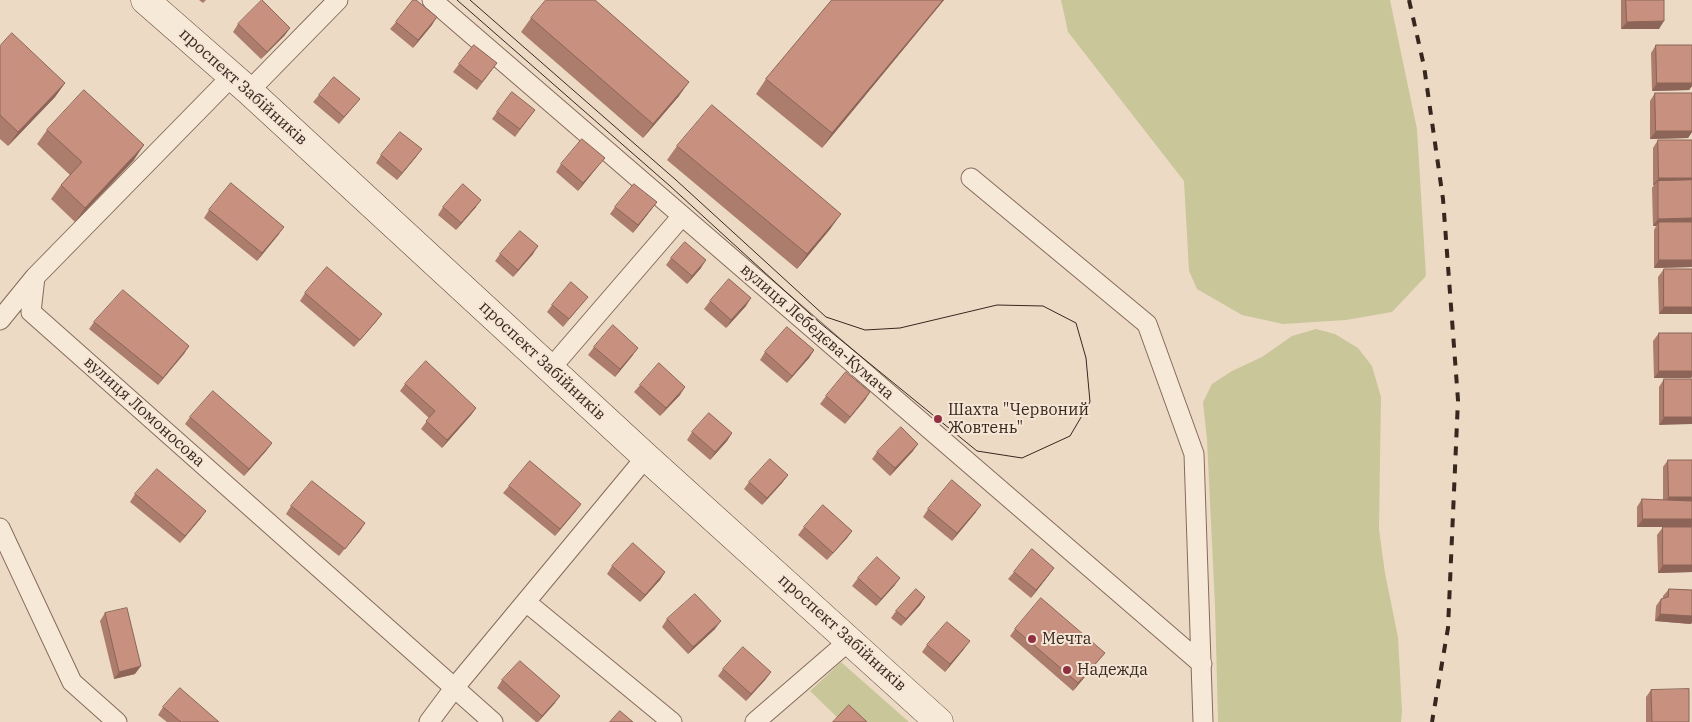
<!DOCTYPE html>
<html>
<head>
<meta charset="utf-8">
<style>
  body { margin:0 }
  canvas { display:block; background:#ecdac5 }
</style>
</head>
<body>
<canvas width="1692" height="722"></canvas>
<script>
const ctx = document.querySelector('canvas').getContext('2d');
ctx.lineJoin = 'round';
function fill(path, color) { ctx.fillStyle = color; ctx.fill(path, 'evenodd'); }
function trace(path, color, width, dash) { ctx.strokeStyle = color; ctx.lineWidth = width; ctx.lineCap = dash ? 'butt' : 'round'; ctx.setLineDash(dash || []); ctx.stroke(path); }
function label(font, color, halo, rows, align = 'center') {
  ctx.font = font + ' "IBM Plex Serif",serif'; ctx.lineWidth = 4; ctx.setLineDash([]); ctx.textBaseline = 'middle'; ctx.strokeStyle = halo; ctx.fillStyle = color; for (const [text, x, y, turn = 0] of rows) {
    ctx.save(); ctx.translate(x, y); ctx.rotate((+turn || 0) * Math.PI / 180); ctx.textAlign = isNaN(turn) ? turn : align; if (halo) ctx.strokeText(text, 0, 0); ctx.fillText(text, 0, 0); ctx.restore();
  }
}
fill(new Path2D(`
  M1061 0H1390L1417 129 1426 276 1392 312 1346 320 1283 324 1242 315 1197 289 1189 271 1184 181 1068 32Z
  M1316 329 1335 334 1358 348 1372 366 1381 397 1379 529 1385 573 1398 637 1402 711 1401 722H1218L1215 606 1207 440 1203 402 1212 384 1232 371 1262 357 1292 336Z
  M841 662 909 722H842L810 691Z`), '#c9c79a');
const street = new Path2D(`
  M432 0 1202 664
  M232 76 35 277 31 312 493 722
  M249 91 338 0
  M971 178 1147 324 1194 454 1203 722
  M0 320 35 277
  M551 368 682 216
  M0 528 72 682 117 722
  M526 602 672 722
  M429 722 455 687 646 457
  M755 722 850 640`);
const secondary = new Path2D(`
  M145 0 249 91 646 457 939 722`);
trace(street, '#866b5c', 21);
trace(secondary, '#684d40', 29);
trace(street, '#f7e9d8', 19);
trace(secondary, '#f7e9d8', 28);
trace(new Path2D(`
  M457 0 670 186 820 323 977 451 1022 458 1070 436 1090 402 1086 358 1076 323 1043 306 997 305 900 328 865 330 826 317 676 180 470 0`), '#37271f', 1);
trace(new Path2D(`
  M1409 0 1424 66 1443 199 1458 400 1448 628 1432 722`), '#37271f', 4, [9, 9]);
fill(new Path2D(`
  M199 0H206L203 3Z
  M832 0H944L822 148 756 94 766 79Z
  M1621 0H1664L1659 29H1621Z
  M531 18 679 96 643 138 521 32Z
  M396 22 432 25 413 48 390 29Z
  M238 24 285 35 261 59 233 32Z
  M1656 45H1692V86L1689 90 1652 91 1651 53Z
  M0 46 65 83 55 97 8 146 0 139Z
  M459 64 492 70 477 90 453 72Z
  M1655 93H1692V132L1688 138 1650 139V101Z
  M319 95 360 99 354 106 339 124 313 102Z
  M535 110 515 137 492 119 497 112Z
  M47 130 134 160 75 222 51 199 61 185 70 175 37 144Z
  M1658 140H1692V267L1654 268V230L1656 226H1653L1652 188 1654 185H1653V148Z
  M677 146 831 228 797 269 667 160Z
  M381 155 416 157 397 180 376 163Z
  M561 164 599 165 578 191 556 172Z
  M657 202 633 233 610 214 615 207Z
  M443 207H476L456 230 438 215Z
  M209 210 279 234 257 261 204 218Z
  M500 254H533L513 277 495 261Z
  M671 258 701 268 687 284 666 265Z
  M1664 269H1692V314H1659L1658 277Z
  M305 293 382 314 376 322 354 347 300 301Z
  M588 297 582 304 563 327 547 312 552 305Z
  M710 301 746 306 726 328 704 309Z
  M94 322 189 346 158 385 89 329Z
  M1659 333 1691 378H1654L1653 341Z
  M594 347 633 355 615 377 588 355Z
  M814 350 809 358 787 383 760 360 765 352Z
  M1664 379H1692L1659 425V387Z
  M405 384 476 408 471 415 442 448 421 429 429 418 400 391Z
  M640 385 680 395 660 416 634 392Z
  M870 392 845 424 820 404 826 396Z
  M190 417 272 443 266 451 244 476 185 424Z
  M692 432 732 433 727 441 710 460 687 440Z
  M913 451 890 476 872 459 877 452Z
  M1668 460 1692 527H1637V507L1642 499 1663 500V467Z
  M788 475 782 483 762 505 744 489 749 482Z
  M509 486 581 504 555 536 503 493Z
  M135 494 201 518 180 543 130 502Z
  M291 506 365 523 339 556 286 514Z
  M928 509 976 512 952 541 923 517Z
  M804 527 852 531 847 538 827 560 798 535Z
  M1663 527H1692V572L1658 573 1657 535Z
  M612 566 665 572 660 580 640 602 607 574Z
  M1054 568 1031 598 1008 579 1014 572Z
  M858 578 895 585 876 606 852 586Z
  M1669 589 1692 590V622L1691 624 1655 621 1656 606 1661 599 1663 598V596Z
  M925 597 920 605 901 626 891 618 896 611Z
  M105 613 135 674 114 679 100 621Z
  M667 619 715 629 688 654 662 627Z
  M1015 629 1105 653 1099 660 1073 691 1010 636Z
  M927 645 964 649 945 672 922 652Z
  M723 669 771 672 765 680 746 701 718 676Z
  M502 680 555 703 538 722H536L497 688Z
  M1651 690 1689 722H1646V697Z
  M163 707 219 722H167L158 715Z`), '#ac7c6c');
fill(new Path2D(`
  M943 0H944L822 148 832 133Z
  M437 17 432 25 413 48 418 40Z
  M1664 21 1659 29H1621L1627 22Z
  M290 28 285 35 261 59 267 52Z
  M689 82 679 96 643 138 653 124Z
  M65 83 55 97 8 146 18 132Z
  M1657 83H1692V86L1689 90 1652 91Z
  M1656 131H1692V132L1688 138 1650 139Z
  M144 145 134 160 75 222 85 208Z
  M422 149 416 157 397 180 402 173Z
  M605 158 599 165 578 191 583 183Z
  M1659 178H1692V184L1658 181 1654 185H1653Z
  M481 200 476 207 456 230 461 223Z
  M657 202 651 210 633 233 638 225Z
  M841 214 831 228 797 269 807 254Z
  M1692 218V224L1659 222 1656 226H1653L1658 219Z
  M284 227 279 234 257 261 262 253Z
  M538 246 533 254 513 277 518 270Z
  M706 260 701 268 687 284 692 276Z
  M1659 260H1692V267L1654 268Z
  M751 298 746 306 726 328 731 320Z
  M1664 307H1692V314H1659Z
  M189 346 184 354 158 385 163 378Z
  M638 348 633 355 615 377 620 369Z
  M814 350 809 358 787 383 792 376Z
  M1659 371H1692V377L1691 378H1654Z
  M685 387 680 395 660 416 666 408Z
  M870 392 865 400 845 424 850 417Z
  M476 408 471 415 442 448 447 440Z
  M1664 417H1692V424L1659 425Z
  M732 433 727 441 710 460 715 452Z
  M272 443 266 451 244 476 249 469Z
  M918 444 913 451 890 476 895 468Z
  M788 475 782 483 762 505 767 498Z
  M1669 497H1692V505H1663Z
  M581 504 576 511 555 536 560 529Z
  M981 505 976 512 952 541 957 533Z
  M206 511 201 518 180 543 185 536Z
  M1643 519H1692V527H1637Z
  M365 523 360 531 339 556 345 549Z
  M852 531 847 538 827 560 833 553Z
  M1663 565H1692V572L1658 573Z
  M1054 568 1049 575 1031 598 1036 590Z
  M665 572 660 580 640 602 645 595Z
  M900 578 895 585 876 606 881 599Z
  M925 597 920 605 901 626 906 619Z
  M1660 614 1692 616V622L1691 624 1655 621Z
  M721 621 715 629 688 654 693 647Z
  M970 641 964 649 945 672 950 664Z
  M1105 653 1099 660 1073 691 1078 683Z
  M141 666 135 674 114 679 119 672Z
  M771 672 765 680 746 701 751 694Z
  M560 696 555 703 538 722 542 716Z`), '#8c6558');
const building = new Path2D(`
  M262 0 290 28 267 52 238 24Z
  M413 0H416L437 17 418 40 396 22Z
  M546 0H595L689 82 653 124 531 18Z
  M832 0H943L832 133 766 79Z
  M1626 0H1664V21L1627 22Z
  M12 33 65 83 18 132 0 115V46Z
  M474 45 497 63 482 82 459 64Z
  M1656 45H1692V83H1657Z
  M334 77 360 99 344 117 319 95Z
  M84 90 144 145 85 208 61 185 82 162 47 130Z
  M512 92 535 110 520 129 497 112Z
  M1655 93H1692V131H1656Z
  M712 105 841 214 807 254 677 146Z
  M400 132 422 149 402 173 381 155Z
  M582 139 605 158 583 183 561 164Z
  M1658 140H1692V178H1659Z
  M1692 180V218L1658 219V181Z
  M231 183 284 227 262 253 209 210Z
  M463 184 481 200 461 223 443 207Z
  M634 184 657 202 638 225 615 207Z
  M1659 222H1692V260H1659Z
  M520 231 538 246 518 270 500 254Z
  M685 242 706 260 692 276 671 258Z
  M327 267 382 314 360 340 305 293Z
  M1664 269H1692V307H1664Z
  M729 279 751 298 731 320 710 301Z
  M571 282 588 297 569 319 552 305Z
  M123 290 189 346 163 378 94 322Z
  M613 325 638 348 620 369 594 347Z
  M787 327 814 350 792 376 765 352Z
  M1659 333H1692V371H1659Z
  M426 361 476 408 447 440 426 421 435 411 405 384Z
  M659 363 685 387 666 408 640 385Z
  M846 372 870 392 850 417 826 396Z
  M1664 379H1692V417H1664Z
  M213 391 272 443 249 469 190 417Z
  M709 413 732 433 715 452 692 432Z
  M901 427 918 444 895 468 877 452Z
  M770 459 788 475 767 498 749 482Z
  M1668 460H1692V497H1669Z
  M530 461 581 504 560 529 509 486Z
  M157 469 206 511 185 536 135 494Z
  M952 480 981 505 957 533 928 509Z
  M312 481 365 523 345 549 291 506Z
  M1642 499 1692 501V519H1643Z
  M823 505 852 531 833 553 804 527Z
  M1663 527H1692V565H1663Z
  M633 543 665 572 645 595 612 566Z
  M1032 549 1054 568 1036 590 1014 572Z
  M877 557 900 578 881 599 858 578Z
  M916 589 925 597 906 619 896 611Z
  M1669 589 1692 590V616L1660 614 1661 599 1668 597Z
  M695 594 721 621 693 647 667 619Z
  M1041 598 1105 653 1078 683 1015 629Z
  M127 608 141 666 119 672 105 613Z
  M947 622 970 641 950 664 927 645Z
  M743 647 771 672 751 694 723 669Z
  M520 661 560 696 542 716 502 680Z
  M180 688 219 722H181L163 707Z
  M1689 689V722H1652L1651 690Z
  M849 705 867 722H833Z
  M620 711 633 722H610Z`);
fill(building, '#c8907e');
trace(building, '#8c6558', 1);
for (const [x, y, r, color] of [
  [938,419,5,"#913041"],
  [1032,639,5,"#913041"],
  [1067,670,5,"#913041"]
]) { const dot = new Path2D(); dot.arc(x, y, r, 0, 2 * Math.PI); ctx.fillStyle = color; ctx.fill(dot); trace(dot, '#f4e5d5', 2); }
label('16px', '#37271f', '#f4e5d5', [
  ["проспект Забійників",243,87,42],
  ["вулиця Лебедєва-Кумача",817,332,41],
  ["проспект Забійників",542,361,43],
  ["вулиця Ломоносова",144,412,42],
  ["проспект Забійників",842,633,42]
]);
label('16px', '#37271f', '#f4e5d5', [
  ["Шахта \"Червоний",948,410],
  ["Жовтень\"",948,428],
  ["Мечта",1042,639],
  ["Надежда",1077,670]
], 'left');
</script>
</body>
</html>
